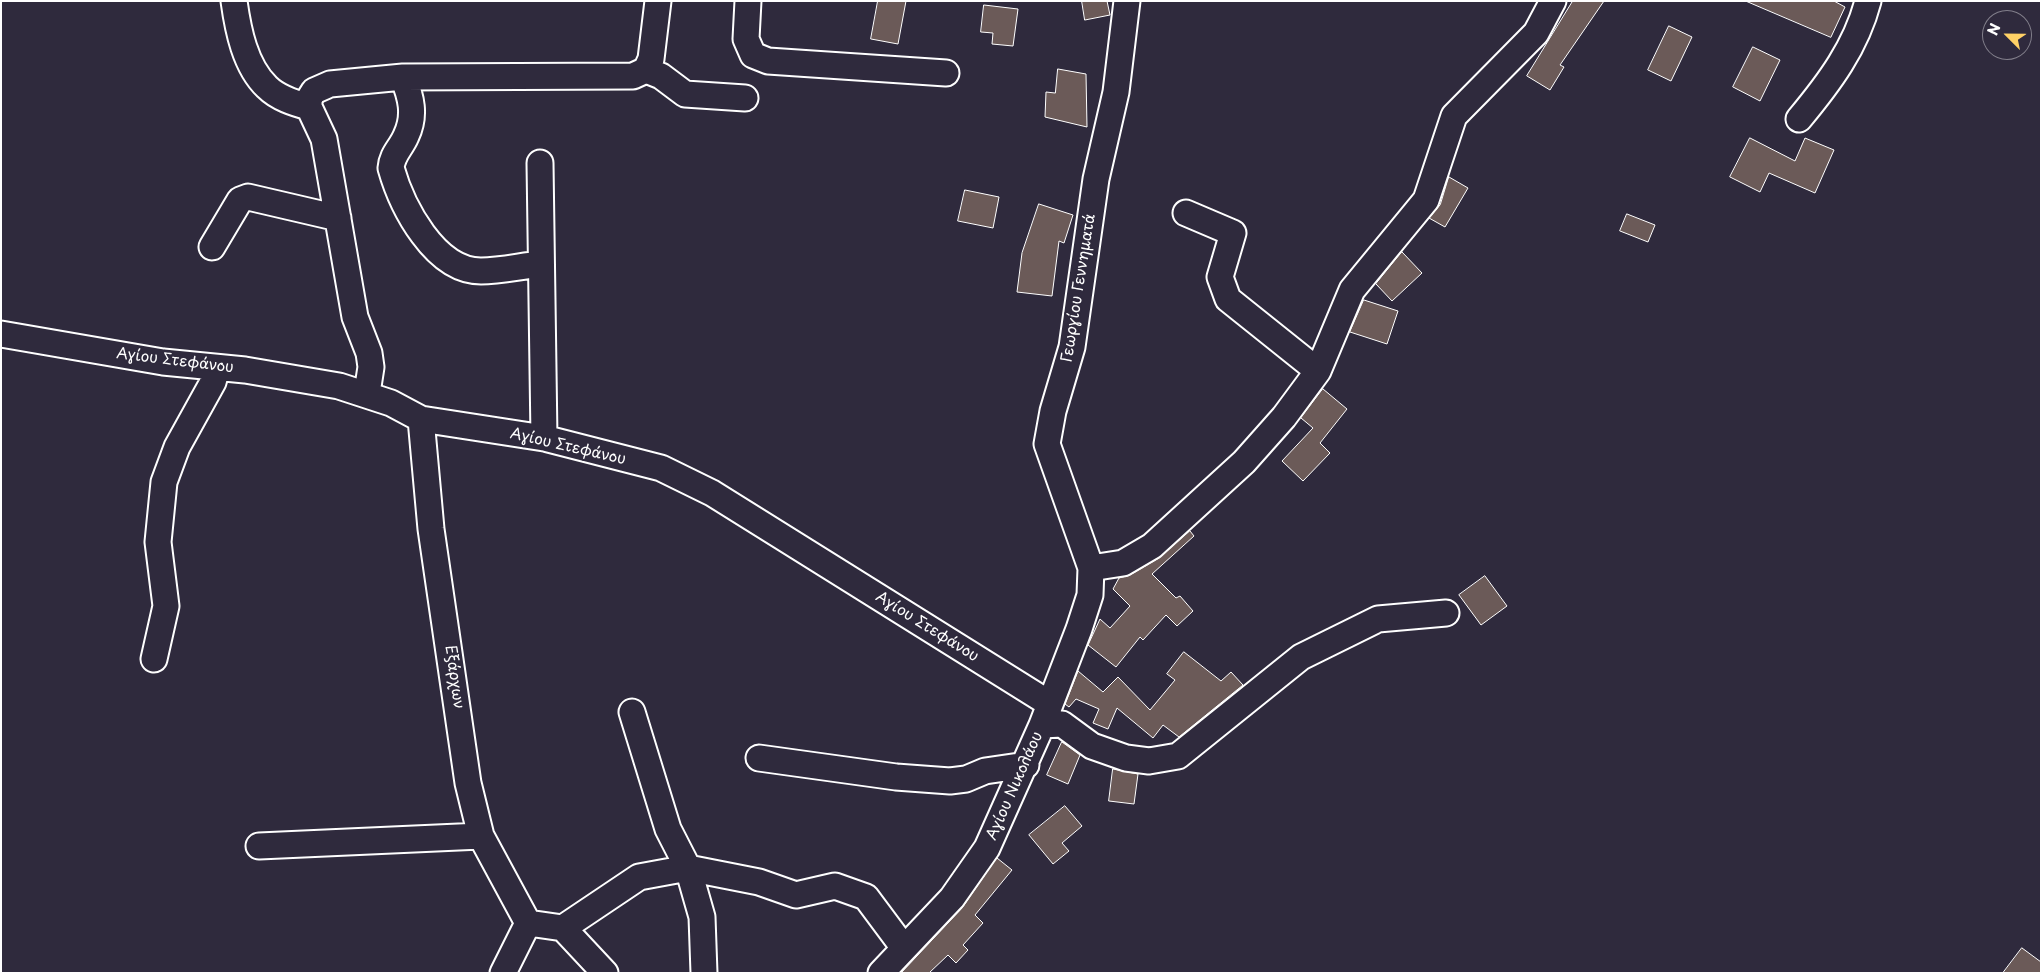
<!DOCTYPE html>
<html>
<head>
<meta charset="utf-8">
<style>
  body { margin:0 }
  #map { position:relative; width:2042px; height:974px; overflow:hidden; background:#2f2a3d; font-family:"Playpen Sans",sans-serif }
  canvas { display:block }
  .frame { position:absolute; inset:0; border:2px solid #fff; pointer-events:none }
  .north { position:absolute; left:1982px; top:10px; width:50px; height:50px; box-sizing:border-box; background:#2f2a3d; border:1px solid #827f8b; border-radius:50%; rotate:293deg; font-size:14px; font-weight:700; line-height:20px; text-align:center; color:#fff }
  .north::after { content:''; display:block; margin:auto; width:18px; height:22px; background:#ffd166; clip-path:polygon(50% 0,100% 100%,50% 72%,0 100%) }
</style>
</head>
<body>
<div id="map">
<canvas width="2042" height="974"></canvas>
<div class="frame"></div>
<div class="north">N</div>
</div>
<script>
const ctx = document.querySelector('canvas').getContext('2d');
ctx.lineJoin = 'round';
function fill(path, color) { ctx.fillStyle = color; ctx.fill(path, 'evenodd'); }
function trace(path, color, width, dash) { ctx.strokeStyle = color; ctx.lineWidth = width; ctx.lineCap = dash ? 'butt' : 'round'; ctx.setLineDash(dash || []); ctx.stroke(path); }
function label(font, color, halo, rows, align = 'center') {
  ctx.font = font + ' "Playpen Sans",sans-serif'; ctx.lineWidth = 4; ctx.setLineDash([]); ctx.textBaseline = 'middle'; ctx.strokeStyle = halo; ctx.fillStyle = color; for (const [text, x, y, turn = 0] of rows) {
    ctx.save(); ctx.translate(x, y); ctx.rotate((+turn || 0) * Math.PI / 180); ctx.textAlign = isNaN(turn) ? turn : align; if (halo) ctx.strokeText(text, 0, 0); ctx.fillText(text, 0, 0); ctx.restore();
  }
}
const building = new Path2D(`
  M878 1H906L898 44 871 39Z
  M1082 1H1107L1110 15 1085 20Z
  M1573 1H1604L1560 65 1564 67 1550 90 1527 76Z
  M1746 1H1834L1845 7 1831 37Z
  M984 5 1018 9 1013 46 992 44 993 33 981 32Z
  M1669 26 1692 37 1671 81 1648 70Z
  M1753 47 1780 60 1760 101 1733 87Z
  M1058 69 1086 74 1087 127 1045 117 1046 92 1055 93Z
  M1750 138 1795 161 1805 138 1834 150 1815 193 1769 173 1760 192 1730 177Z
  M1449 177 1468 188 1445 227 1429 218 1440 205Z
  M965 190 999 197 993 228 958 221Z
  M1039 204 1073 215 1064 243 1059 241 1052 296 1017 292 1022 253Z
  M1627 214 1655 225 1648 242 1620 231Z
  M1402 252 1422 273 1392 301 1376 284Z
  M1364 300 1398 311 1387 344 1350 332Z
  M1323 389 1347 409 1320 443 1330 453 1303 481 1282 461 1313 428 1301 418Z
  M1190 531 1194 536 1152 574 1176 598 1180 596 1193 611 1177 626 1166 615 1143 640 1140 637 1116 667 1088 645 1100 619 1110 628 1130 606 1113 589 1119 578 1130 575 1159 558Z
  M1485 576 1507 606 1481 625 1459 595Z
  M1184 652 1221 681 1231 672 1243 685 1179 737 1163 725 1153 738 1117 708 1108 729 1093 723 1099 709 1076 699 1069 707 1065 704 1078 671 1103 692 1118 677 1150 710 1175 680 1167 674Z
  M1062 742 1080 755 1068 784 1047 775Z
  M1113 769 1138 774 1134 804 1109 801Z
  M1065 806 1082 826 1062 843 1069 851 1053 864 1029 835Z
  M997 858 1012 870 975 915 983 923 963 945 968 950 956 963 948 955 929 973H901L962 908Z
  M2022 948 2041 962V973H2003Z`);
fill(building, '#6b5a58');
trace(building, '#fff', 1);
const minor = new Path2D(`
  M234 1C238 30 245 66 267 87 278 98 294 103 309 107
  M748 1 746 39 753 55 768 61 946 73
  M646 70 661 76 685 94 745 98
  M403 77C411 97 416 115 406 136 401 148 392 154 391 168 402 207 435 271 481 271 500 271 521 266 541 264
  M1799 119C1829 83 1856 47 1868 1
  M540 163 544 438
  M1186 213 1233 233 1220 277 1228 299 1318 371
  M212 247 240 200 248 197 338 218
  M1 334 163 362 245 370 339 386 391 403 421 419 544 438 661 468 712 493 1050 704
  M367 393 371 367 369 353 355 317 324 139 309 107V99L314 91 330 84 403 77 633 76 646 70 651 59 658 1
  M421 419 431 529 468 783 481 836 528 923
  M1091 568 1123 563 1152 546 1244 462 1284 417 1318 371 1352 290 1426 200 1454 116 1536 33 1553 1
  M154 659 166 606 158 542 164 482 177 447 213 382 217 368
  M632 712 668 829 688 868 702 917 704 973
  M1042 725 1062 724 1092 746 1126 758 1149 761 1178 756 1301 657 1378 619 1446 613
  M759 758 896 777 950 781 966 779 985 771 1026 765
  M259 846 481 836
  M528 923 563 928 639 877 688 868 759 882 796 895 835 886 866 897 904 948
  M563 928 605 973
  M503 973 528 923
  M881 973 952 898 987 848 1042 725 1079 629 1090 595 1091 568 1047 444 1053 411 1072 347 1096 179 1116 92 1127 1`);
trace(minor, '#fff', 29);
trace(minor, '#2f2a3d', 25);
label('15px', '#fff', '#2f2a3d', [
  ["Γεωργίου Γεννηματά",1079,288,-81],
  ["Αγίου Στεφάνου",175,361,7],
  ["Αγίου Στεφάνου",568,447,13],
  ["Αγίου Στεφάνου",927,627,32],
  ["Εξάρχων",454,677,82],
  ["Αγίου Νικολάου",1015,786,-66]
]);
</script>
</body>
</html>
